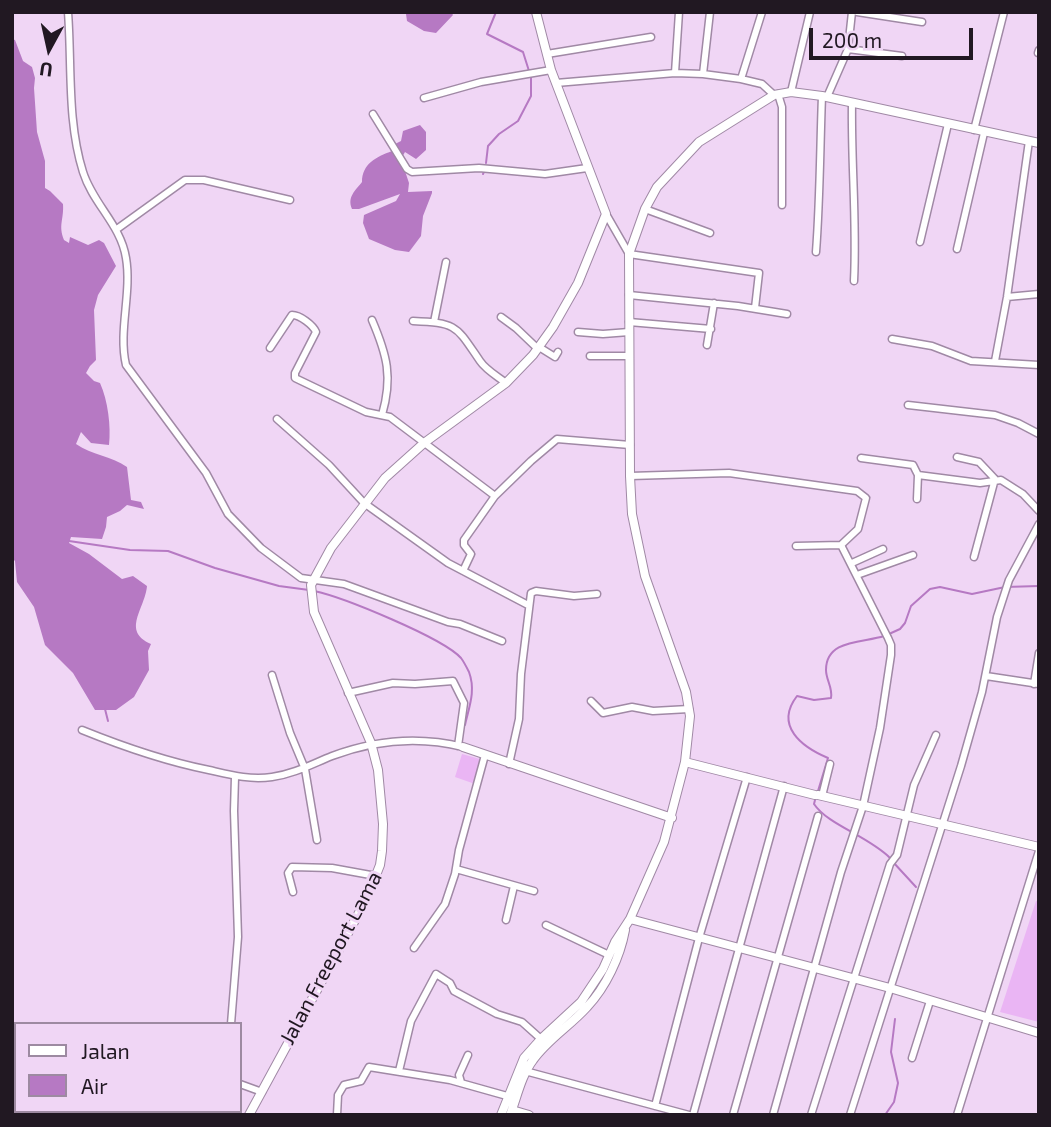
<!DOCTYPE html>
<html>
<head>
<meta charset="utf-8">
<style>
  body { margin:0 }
  #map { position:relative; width:1051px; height:1127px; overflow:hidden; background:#f0d6f5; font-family:"Exo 2",sans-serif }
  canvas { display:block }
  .frame { position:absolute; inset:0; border:14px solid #211822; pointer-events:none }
  .legend { position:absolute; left:14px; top:1022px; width:228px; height:91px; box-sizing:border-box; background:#f0d6f5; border:2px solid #9d8aa1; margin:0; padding:9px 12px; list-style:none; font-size:21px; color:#211822 }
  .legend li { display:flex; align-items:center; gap:14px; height:35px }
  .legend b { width:35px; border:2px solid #9d8aa1 }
  .north { position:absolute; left:14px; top:14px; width:70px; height:70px; -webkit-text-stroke:5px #f0d6f5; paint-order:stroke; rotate:188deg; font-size:19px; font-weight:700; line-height:28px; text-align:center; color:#211822 }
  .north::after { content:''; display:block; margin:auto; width:24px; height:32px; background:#211822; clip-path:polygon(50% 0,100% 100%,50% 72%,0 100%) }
  .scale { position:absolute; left:809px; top:28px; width:164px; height:32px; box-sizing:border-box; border:4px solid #211822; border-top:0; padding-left:9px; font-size:21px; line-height:24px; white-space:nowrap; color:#211822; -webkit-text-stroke:5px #f0d6f5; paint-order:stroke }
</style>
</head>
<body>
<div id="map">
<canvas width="1051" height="1127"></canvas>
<div class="frame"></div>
<ul class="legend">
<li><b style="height:9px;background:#fff"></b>Jalan</li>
<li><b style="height:19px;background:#b679c3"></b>Air</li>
</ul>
<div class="north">U</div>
<div class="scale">200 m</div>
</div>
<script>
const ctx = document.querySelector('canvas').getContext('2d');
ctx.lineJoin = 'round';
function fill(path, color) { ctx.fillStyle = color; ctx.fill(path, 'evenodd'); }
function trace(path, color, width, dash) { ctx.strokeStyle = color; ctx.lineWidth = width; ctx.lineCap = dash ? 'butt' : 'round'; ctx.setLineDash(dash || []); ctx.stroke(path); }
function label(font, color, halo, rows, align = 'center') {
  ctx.font = font + ' "Exo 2",sans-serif'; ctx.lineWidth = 6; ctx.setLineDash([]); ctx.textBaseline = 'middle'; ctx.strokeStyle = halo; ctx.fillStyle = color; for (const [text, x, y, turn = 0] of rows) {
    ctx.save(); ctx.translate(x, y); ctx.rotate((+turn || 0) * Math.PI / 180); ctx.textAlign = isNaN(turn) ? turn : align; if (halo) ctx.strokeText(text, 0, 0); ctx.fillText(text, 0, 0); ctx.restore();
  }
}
fill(new Path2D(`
  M462 754 480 759 475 784 455 777Z
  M1036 901 1039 902V1022L1000 1012Z`), '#eab5f4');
fill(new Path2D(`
  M414 12H451L453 15 436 33 424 31 407 21 406 14Z
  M12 39 15 40 23 61 32 67 35 78 34 88 37 132 45 161V188L50 191 63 204C64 220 58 225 64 240L69 243 70 237 88 245 99 240 104 243 116 266 98 295 94 310 96 360 90 366 86 373 94 381 100 383C108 401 111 426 109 445L91 443 81 432 76 444C92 455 111 456 127 467L131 500 141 502 144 509 127 505 120 511 107 517 106 527 102 539 71 537 69 543 89 554 122 579 133 576 147 586C145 609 121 631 151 644L148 651 149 670 134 697 116 710H95L73 673 45 645 34 607 17 582 15 561 12 558Z
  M420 125 426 132V150L416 159 405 152 401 159 409 183 408 192 432 191V193L423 216 421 236 409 252 395 250 369 239 363 223 364 215 396 201 400 194 359 209H352C347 197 355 191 362 182 362 164 376 157 392 151L393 145 401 141 403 131Z`), '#b679c3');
trace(new Path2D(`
  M496 12 487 34 523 52 529 71
  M486 163 488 146 499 134 518 121 531 96V77
  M483 174 484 172
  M69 541 130 550 168 551 215 568 279 586 309 590
  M314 591C343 597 443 638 461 658 464 662 467 668 469 672 476 691 469 707 465 725
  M889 634 900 629 905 623 911 606 930 589 940 587 972 594 1005 587 1039 586
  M105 709 108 721
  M818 791 828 758C802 747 774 726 797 696L814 700 831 698C833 688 826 680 826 670 826 639 863 643 884 636
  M815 800 814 804C828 825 868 836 890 858
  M893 862 916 887
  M885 1115 894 1102 898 1083 891 1052 895 1019`), '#b679c3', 2);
const street = new Path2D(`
  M68 12C72 66 67 121 83 172 93 204 121 225 126 258 132 293 118 331 126 365L206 473 228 514 261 548 301 578 344 584 448 622 460 624 502 641
  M857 12 922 22
  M848 49 902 56
  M1038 53 1039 50
  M547 54 651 37
  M675 73 679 12
  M703 74 710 12
  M741 79 762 12
  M556 83 675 73 703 74 741 79 762 84 774 95
  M791 92 810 12
  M778 94 782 107V205
  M827 97 848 49 852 12
  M424 98 481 82 551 70
  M852 103C851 163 857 221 854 281
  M373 114 407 169 412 172 479 168 545 174 587 168
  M974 130 1004 12
  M645 209 710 233
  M606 214 629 254 759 273 755 308
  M117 229 185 180H204L290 200
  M920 242 948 124
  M957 249 984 133
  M816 252C820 200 820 148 822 96
  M629 295 738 306 787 314
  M1007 297 1039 294
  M501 317 516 328 538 349
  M372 320C387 355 393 377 382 415
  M413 321C458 323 456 326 480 361 486 370 497 376 506 383
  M434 322 446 262
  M629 322 711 329
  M578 332 603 334 629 332
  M892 339 932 346 971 361 1039 365
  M707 345 714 303
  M539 347 555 357 558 352
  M270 348 292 315C300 315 313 325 316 332L295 373V378L366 412 390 417 495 496 531 461 557 439 630 445
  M590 356H629
  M995 361 1007 297 1029 141
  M908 405 995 415 1018 423 1039 434
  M277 419 329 465 364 503 448 563 528 605
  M957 457 979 462 995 479 974 557
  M861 458 913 465 918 475 980 483 1001 480 1023 494 1039 511
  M630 476 729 473 857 491 866 498 858 529 841 545 888 638 891 645V655L880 728 863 806 841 872 773 1115
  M917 499 918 475
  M796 546 841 545
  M852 563 883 549
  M463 571 471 554 464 545V540L495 496
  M857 575 913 555
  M272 675 290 733 305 769 317 840
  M986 676 1039 684
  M1034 684 1039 653
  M348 693 393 683 415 684 453 681 464 703 458 746
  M591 701 603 713 632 707 653 711 689 709
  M82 730C124 747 164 761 209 770 231 775 249 780 272 777 294 774 312 764 332 756 375 740 419 736 463 747
  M509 764 519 719 521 674 531 593 536 591 574 596 597 594
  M822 796 830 764
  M456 869 534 891
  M293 892 288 873 292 867 332 868 376 876
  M506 920 514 886
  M546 925 609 955
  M414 948 445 904 455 874 459 850 485 755
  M231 1024 238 937 234 811 235 777
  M912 1058 930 1001
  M399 1071 411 1021 436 974 450 983 454 991 497 1014 522 1022 541 1039
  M525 1071 689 1115
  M461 1082 459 1075 468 1055
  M240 1084 262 1092
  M655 1106 699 938 747 777
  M337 1115 338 1095 344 1085 361 1081 369 1067 450 1080 507 1096
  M693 1115 784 786
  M733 1115 818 816
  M811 1115 890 864 897 855 914 785 936 735
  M850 1115 961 766 982 692 997 617 1009 580 1039 524
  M957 1115 1039 851`);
const secondary = new Path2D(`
  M463 747 672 818
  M685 762 815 795
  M818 795 1039 847
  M630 919 890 988 1039 1033
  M512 1110 529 1115
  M249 1115 367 898 380 865 382 851 383 824 378 770 371 743 314 612 311 585 331 548 385 478 424 443 506 383 533 355 553 327 578 283 606 214 551 70 536 12
  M501 1115 524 1058 541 1039 581 1002 603 969 615 942 630 919 664 842 685 762 690 716 686 692 645 576 632 514 630 476 629 254 645 209 657 187 699 142 774 95 791 92 822 96 1039 143
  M510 1115C517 1097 521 1076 533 1060 548 1039 570 1026 587 1007 606 987 620 957 625 930`);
trace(street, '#a089a5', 9);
trace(secondary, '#a089a5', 10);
trace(street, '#fff', 6);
trace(secondary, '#fff', 8);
label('21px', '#211822', '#f0d6f5', [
  ["Jalan Freeport Lama",331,958,-62]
]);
</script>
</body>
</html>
